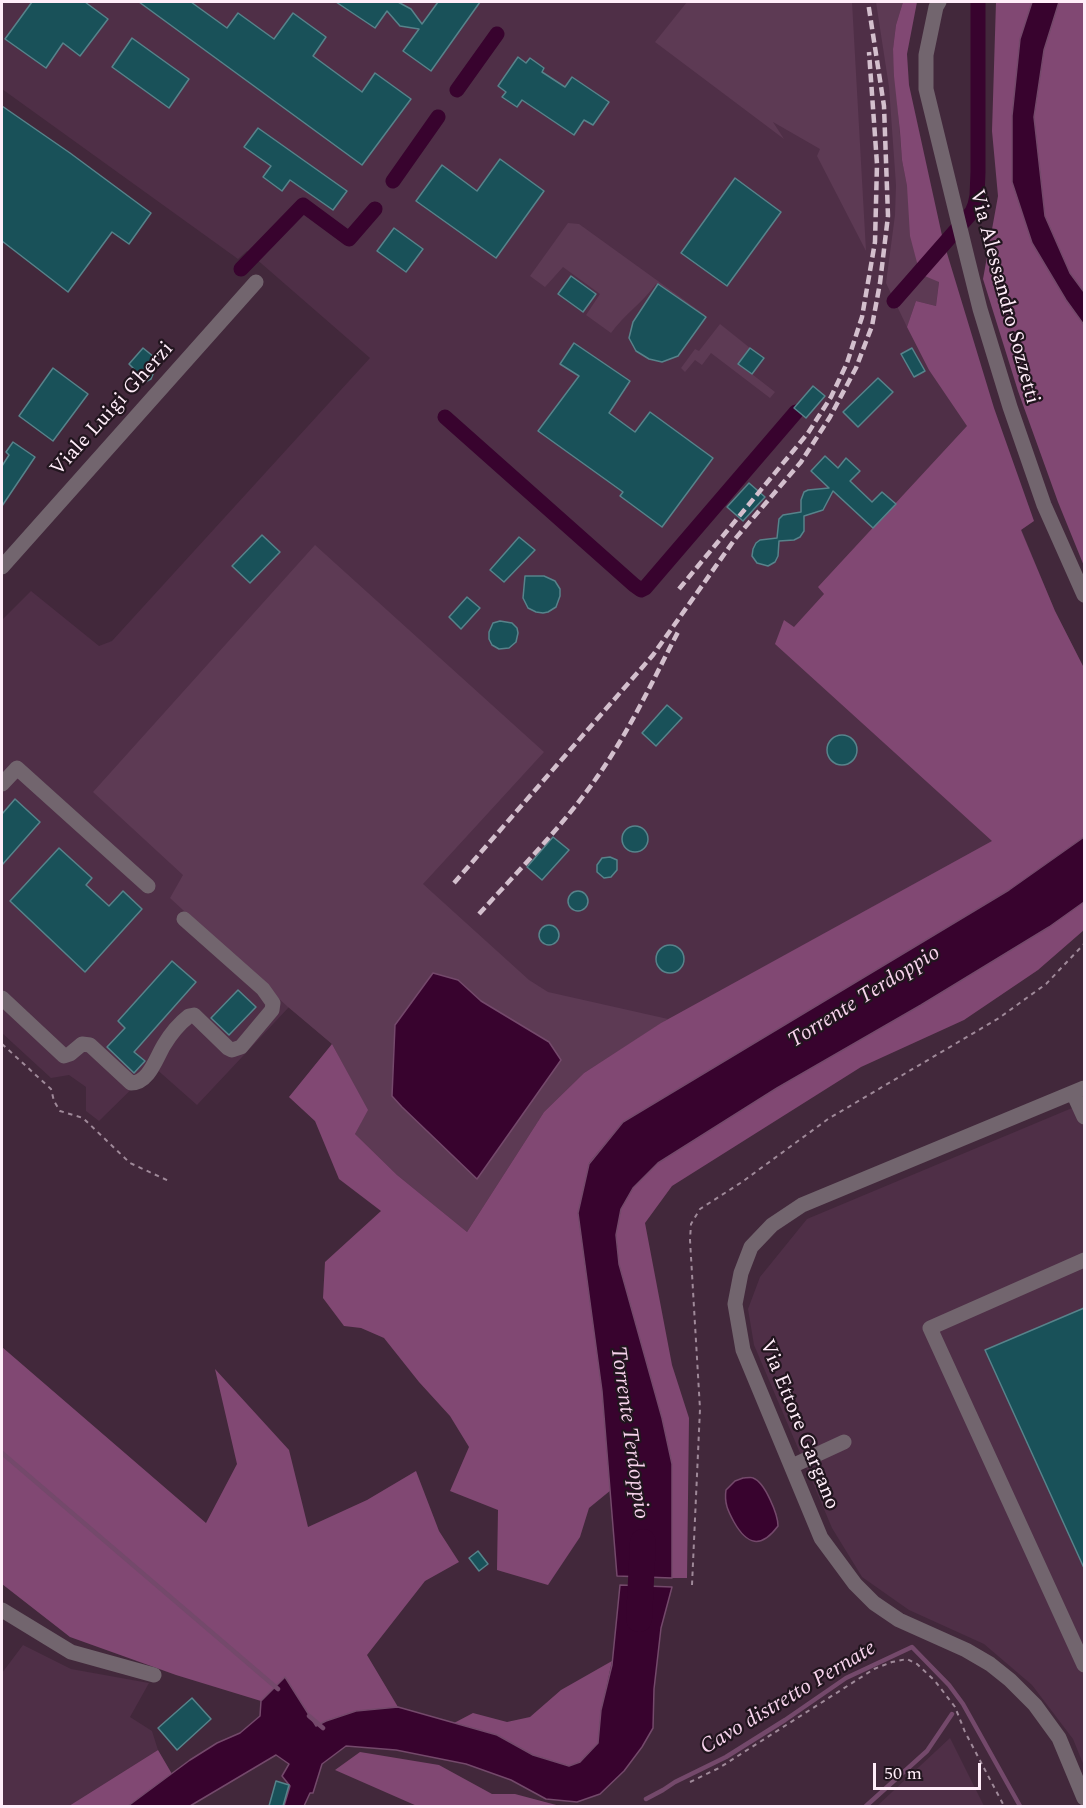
<!DOCTYPE html>
<html>
<head>
<meta charset="utf-8">
<style>
  body { margin:0 }
  #map { position:relative; width:1086px; height:1808px; overflow:hidden; background:#42283b; font-family:Spectral,serif }
  canvas { display:block }
  .frame { position:absolute; inset:0; border:3px solid #ffedf9; pointer-events:none }
  .scale { position:absolute; left:873px; top:1763px; width:108px; height:27px; box-sizing:border-box; border:3px solid #ffedf9; border-top:0; padding-left:8px; font-size:18px; line-height:21px; white-space:nowrap; color:#ffedf9; -webkit-text-stroke:4px #21151e; paint-order:stroke }
</style>
</head>
<body>
<div id="map">
<canvas width="1086" height="1808"></canvas>
<div class="frame"></div>
<div class="scale">50 m</div>
</div>
<script>
const ctx = document.querySelector('canvas').getContext('2d');
ctx.lineJoin = 'round';
function fill(path, color) { ctx.fillStyle = color; ctx.fill(path, 'evenodd'); }
function trace(path, color, width, dash) { ctx.strokeStyle = color; ctx.lineWidth = width; ctx.lineCap = dash ? 'butt' : 'round'; ctx.setLineDash(dash || []); ctx.stroke(path); }
function label(font, color, halo, rows, align = 'center') {
  ctx.font = font + ' Spectral,serif'; ctx.lineWidth = 4.5; ctx.setLineDash([]); ctx.textBaseline = 'middle'; ctx.strokeStyle = halo; ctx.fillStyle = color; for (const [text, x, y, turn = 0] of rows) {
    ctx.save(); ctx.translate(x, y); ctx.rotate((+turn || 0) * Math.PI / 180); ctx.textAlign = isNaN(turn) ? turn : align; if (halo) ctx.strokeText(text, 0, 0); ctx.fillText(text, 0, 0); ctx.restore();
  }
}
fill(new Path2D(`
  M2 2H903L893 49 1008 497 1055 611 1084 668 1082 793 661 1023 584 1073 544 1112 455 1251 289 1097 332 1044 289 1007 197 1105 154 1067 99 1121 86 1111V1087L69 1075 51 1078 2 1033V620L31 591 99 646 112 641 370 358 247 251 238 259 2 89Z
  M1084 1103V1766L1073 1739 1032 1685 984 1644 909 1610 862 1577 832 1528 754 1345 748 1309 760 1277 807 1219Z
  M23 1645 71 1669 149 1683 130 1717 152 1731 158 1750 69 1806H2V1673Z
  M950 1738 984 1806H877Z`), '#4f2f47');
fill(new Path2D(`
  M687 2H852L866 251 817 156 820 149 773 122 784 139 655 42Z
  M876 2H903L896 25 893 49 902 160 907 186 939 281 936 306 916 301 907 327 886 283 895 215 896 185 889 87Z
  M568 223 579 224 705 315 704 317 656 284C643 302 624 315 611 333L586 315 600 294 563 267 545 287 530 276Z
  M720 324 750 348 739 364 775 392 770 398 711 353 702 365 695 360 685 372 681 368 695 349 699 351Z
  M315 545 544 752 423 884 529 980 548 992 668 1019 584 1073 544 1112 467 1232 397 1175 355 1134 367 1110 332 1044 288 1007 170 898 183 875 93 792ZM458 980 481 1001 549 1042 477 1179 402 1107 392 1096 395 1025Z`), '#5d3a54');
fill(new Path2D(`
  M903 2H917L907 54 909 85 943 240 994 408 1034 521 1021 530 1055 611 1084 668V837L1009 890 623 1122 589 1163 602 1391 611 1490 589 1508 580 1537 548 1585 497 1570 498 1510 450 1491 469 1447 450 1416 419 1382 384 1338 361 1328 344 1326 323 1298 325 1262 381 1211 339 1179 315 1121 289 1097 332 1044 368 1110 355 1134 397 1175 467 1232 544 1112 584 1073 661 1023 992 841 775 644 784 620 794 627 824 594 818 587 967 426 929 370 907 327 916 301 936 306 939 282 920 274 910 236 907 186 902 160 900 132 894 76 893 49 896 25Z
  M996 2H1032L1020 40 1012 116V182L1066 300 1084 325V566L1058 502 1018 391 983 279 998 196 992 131Z
  M1059 2H1084V292L1070 273 1045 216 1034 117 1044 50Z
  M1084 902V930L1038 970 964 1020 861 1067 672 1186 645 1223 672 1365 689 1418 687 1578H672V1464L662 1418 619 1264 616 1235 621 1209 633 1188 658 1163 777 1088 921 1005 1049 927Z
  M2 1347 206 1523 237 1464 215 1369 289 1450 308 1527 367 1500 416 1471 439 1531 459 1562 425 1581 367 1655 398 1707C370 1710 342 1712 316 1726L285 1677 261 1701 176 1675 70 1637 2 1584Z
  M612 1661 602 1707 598 1743 580 1762 569 1766 533 1755 497 1735 454 1723 473 1713 507 1722 530 1717 561 1690Z
  M158 1750 172 1774 128 1806H69Z
  M360 1752 439 1765 492 1794H515L560 1806H417L335 1770Z`), '#814873');
const water = new Path2D(`
  M1032 2H1059L1044 50 1034 117 1045 216 1070 273 1084 292V325L1066 300 1032 243 1012 182V116L1020 39Z
  M1084 837V902L1049 927 921 1005 777 1088 658 1163 633 1188 621 1209 616 1235 619 1264 662 1418 672 1464V1578L617 1576 602 1391 578 1213 589 1164 623 1122 1009 890Z
  M433 973 458 980 481 1001 549 1042 561 1060 477 1179 402 1107 392 1096 395 1025Z
  M743 1478C745 1478 752 1477 753 1478 765 1482 778 1515 778 1526 761 1549 747 1545 734 1522 728 1511 724 1503 726 1490L735 1481Z
  M620 1585 672 1587 661 1628 654 1689 653 1728 642 1747 624 1771 600 1794 577 1802 546 1799 511 1780 466 1764 396 1750 346 1746 322 1764 313 1793H310L304 1806H284L290 1786 282 1776 289 1764 276 1755 190 1806H128L190 1760 217 1743 240 1733 260 1716 261 1701 285 1677 316 1726 326 1721 356 1711 398 1707 497 1735 533 1755 569 1766 580 1762 598 1743 601 1710 612 1665Z`);
fill(water, '#38032e');
trace(water, '#74496b', 1.5);
trace(new Path2D(`
  M2 1453 278 1689
  M963 1704 1020 1806
  M309 1716 323 1728
  M646 1799 663 1790 675 1782 726 1757 785 1720 846 1678 912 1647 949 1685 963 1704
  M866 1806 927 1751 952 1714`), '#74496b', 4.5);
trace(new Path2D(`
  M457 90 497 34
  M393 181 438 117
  M241 269 303 205 349 239 375 209
  M894 301 972 212 975 205 977 196 978 172V2
  M445 417 634 585 641 590 645 588 796 412`), '#38032e', 15);
trace(new Path2D(`
  M639 1619 643 1542`), '#38032e', 26);
const building = new Path2D(`
  M32 2H85L108 19 80 56 63 43 46 68 5 39Z
  M139 2H191L227 28 238 13 274 39 293 13 326 37 313 56 362 92 375 73 411 99 362 165Z
  M336 2H398L411 9 422 24 438 2H480L431 71 403 51 419 29 400 26 387 11 375 28Z
  M132 38 189 79 169 108 112 67Z
  M518 57 526 63 530 58 544 68 542 72 565 87 572 77 609 102 593 125 584 120 574 135 522 100 517 107 502 97 506 92 498 86Z
  M2 106 70 153 151 213 129 244 112 232 68 292 2 241Z
  M258 128 347 191 333 210 290 180 282 191 263 177 271 166 244 147Z
  M500 159 544 191 496 258 416 201 442 165 477 191Z
  M735 178 781 212 727 286 681 253Z
  M394 228 423 249 406 272 377 251Z
  M571 276 596 294 583 312 558 294Z
  M658 284 706 317 678 356 662 362 649 359 636 351 629 338 633 322Z
  M574 343 630 381 609 413 635 432 650 412 713 458 662 527 620 496 623 492 538 431 579 376 560 364Z
  M143 348 159 361 153 369V374L151 379 145 382 136 377 134 369 129 364Z
  M750 348 764 358 752 374 738 364Z
  M912 348 925 371 914 377 901 354Z
  M53 368 88 394 53 441 19 416Z
  M878 378 893 392 858 427 843 412Z
  M813 386 825 396 806 418 794 408Z
  M13 442 35 457 2 506V466L9 455 6 452Z
  M825 456 838 468 846 458 860 471 850 481 872 502 882 492 896 504 873 528 833 491 823 510 804 516V531L800 537 794 540 779 541 778 556 775 562 768 566 757 563 752 556 753 549 756 543 760 540 777 538 779 519 783 515 801 512V500L804 492 808 490 829 488 811 471Z
  M749 483 765 497 743 521 727 507Z
  M262 535 280 552 250 583 232 566Z
  M519 537 535 550 504 582 490 570Z
  M525 576H544L555 581 560 589V596L556 607 548 612 543 613 536 612 528 608 523 598Z
  M467 597 480 608 461 629 449 617Z
  M500 621 512 623 517 628 518 633 516 642 509 648 499 649 492 645 489 639V632L493 623Z
  M667 705 682 718 656 746 642 733Z
  M827 750a15 15 0 1 1 30 0a15 15 0 1 1-30 0Z
  M15 799 40 822 2 865V814Z
  M622 839a13 13 0 1 1 26 0a13 13 0 1 1-26 0Z
  M553 837 569 850 542 880 527 867Z
  M59 848 92 878 86 885 109 906 123 891 142 909 85 972 10 901Z
  M610 857 617 860V870L611 877 604 878 597 872V865L602 858Z
  M568 901a10 10 0 1 1 20 0a10 10 0 1 1-20 0Z
  M539 935a10 10 0 1 1 20 0a10 10 0 1 1-20 0Z
  M656 959a14 14 0 1 1 28 0a14 14 0 1 1-28 0Z
  M172 961 196 982 134 1052 145 1061 134 1073 107 1047 125 1028 118 1021Z
  M238 990 256 1007 229 1035 211 1018Z
  M1084 1308V1568L985 1350Z
  M478 1551 488 1564 479 1571 469 1558Z
  M192 1698 211 1719 177 1750 158 1728Z
  M276 1781 289 1785 283 1806H269Z`);
fill(building, '#195159');
trace(building, '#57838b', 1.5);
trace(new Path2D(`
  M2 1044 51 1089 54 1101 60 1111 83 1118 130 1163 171 1182
  M692 1585 700 1409 690 1240 691 1224 700 1209 742 1182 828 1119 999 1018 1046 984 1084 944
  M690 1782 719 1768 874 1669 892 1662 907 1659 917 1664 935 1681 955 1707 965 1732 1004 1806`), '#9f8999', 2, [4.5, 4.5]);
trace(new Path2D(`
  M939 2 936 7 926 55V89L968 261 980 309 1010 407 1044 505 1084 595
  M2 567 256 282
  M2 784 17 768 148 886
  M2 998 64 1056 70 1054 82 1044 90 1045 131 1083C149 1083 156 1058 164 1045 170 1035 180 1023 189 1016L194 1015 228 1048 232 1050 241 1047 272 1010 273 1003 263 989 184 919
  M1084 1088 802 1205 772 1225 751 1247 741 1273 735 1304 743 1350 821 1538 855 1584 874 1603 899 1620 966 1650 990 1664 1010 1680 1035 1705 1059 1738 1084 1798
  M1073 1093 1084 1117
  M1084 1260 930 1328 1084 1665
  M792 1466 844 1442
  M2 1610 71 1652 154 1675`), '#72656e', 15);
trace(new Path2D(`
  M679 589 808 433 831 397 847 363 862 317 875 242 877 164 869 52
  M454 883 653 655 735 539 801 462 830 417 856 368 872 326 880 283 888 216 884 106 868 2
  M479 914C518 871 561 828 595 780 628 734 652 682 678 632`), '#d3bfcd', 4.5, [9, 4.5]);
label('21px', '#ffedf9', '#21151e', [
  ["Via Alessandro Sozzetti",1003,297,75],
  ["Viale Luigi Gherzi",113,410,-48],
  ["Via Ettore Gargano",798,1425,68]
]);
label('italic 22px', '#f7d3ec', '#21151e', [
  ["Torrente Terdoppio",865,998,-32],
  ["Torrente Terdoppio",628,1433,82],
  ["Cavo distretto Pernate",789,1699,-31]
]);
</script>
</body>
</html>
